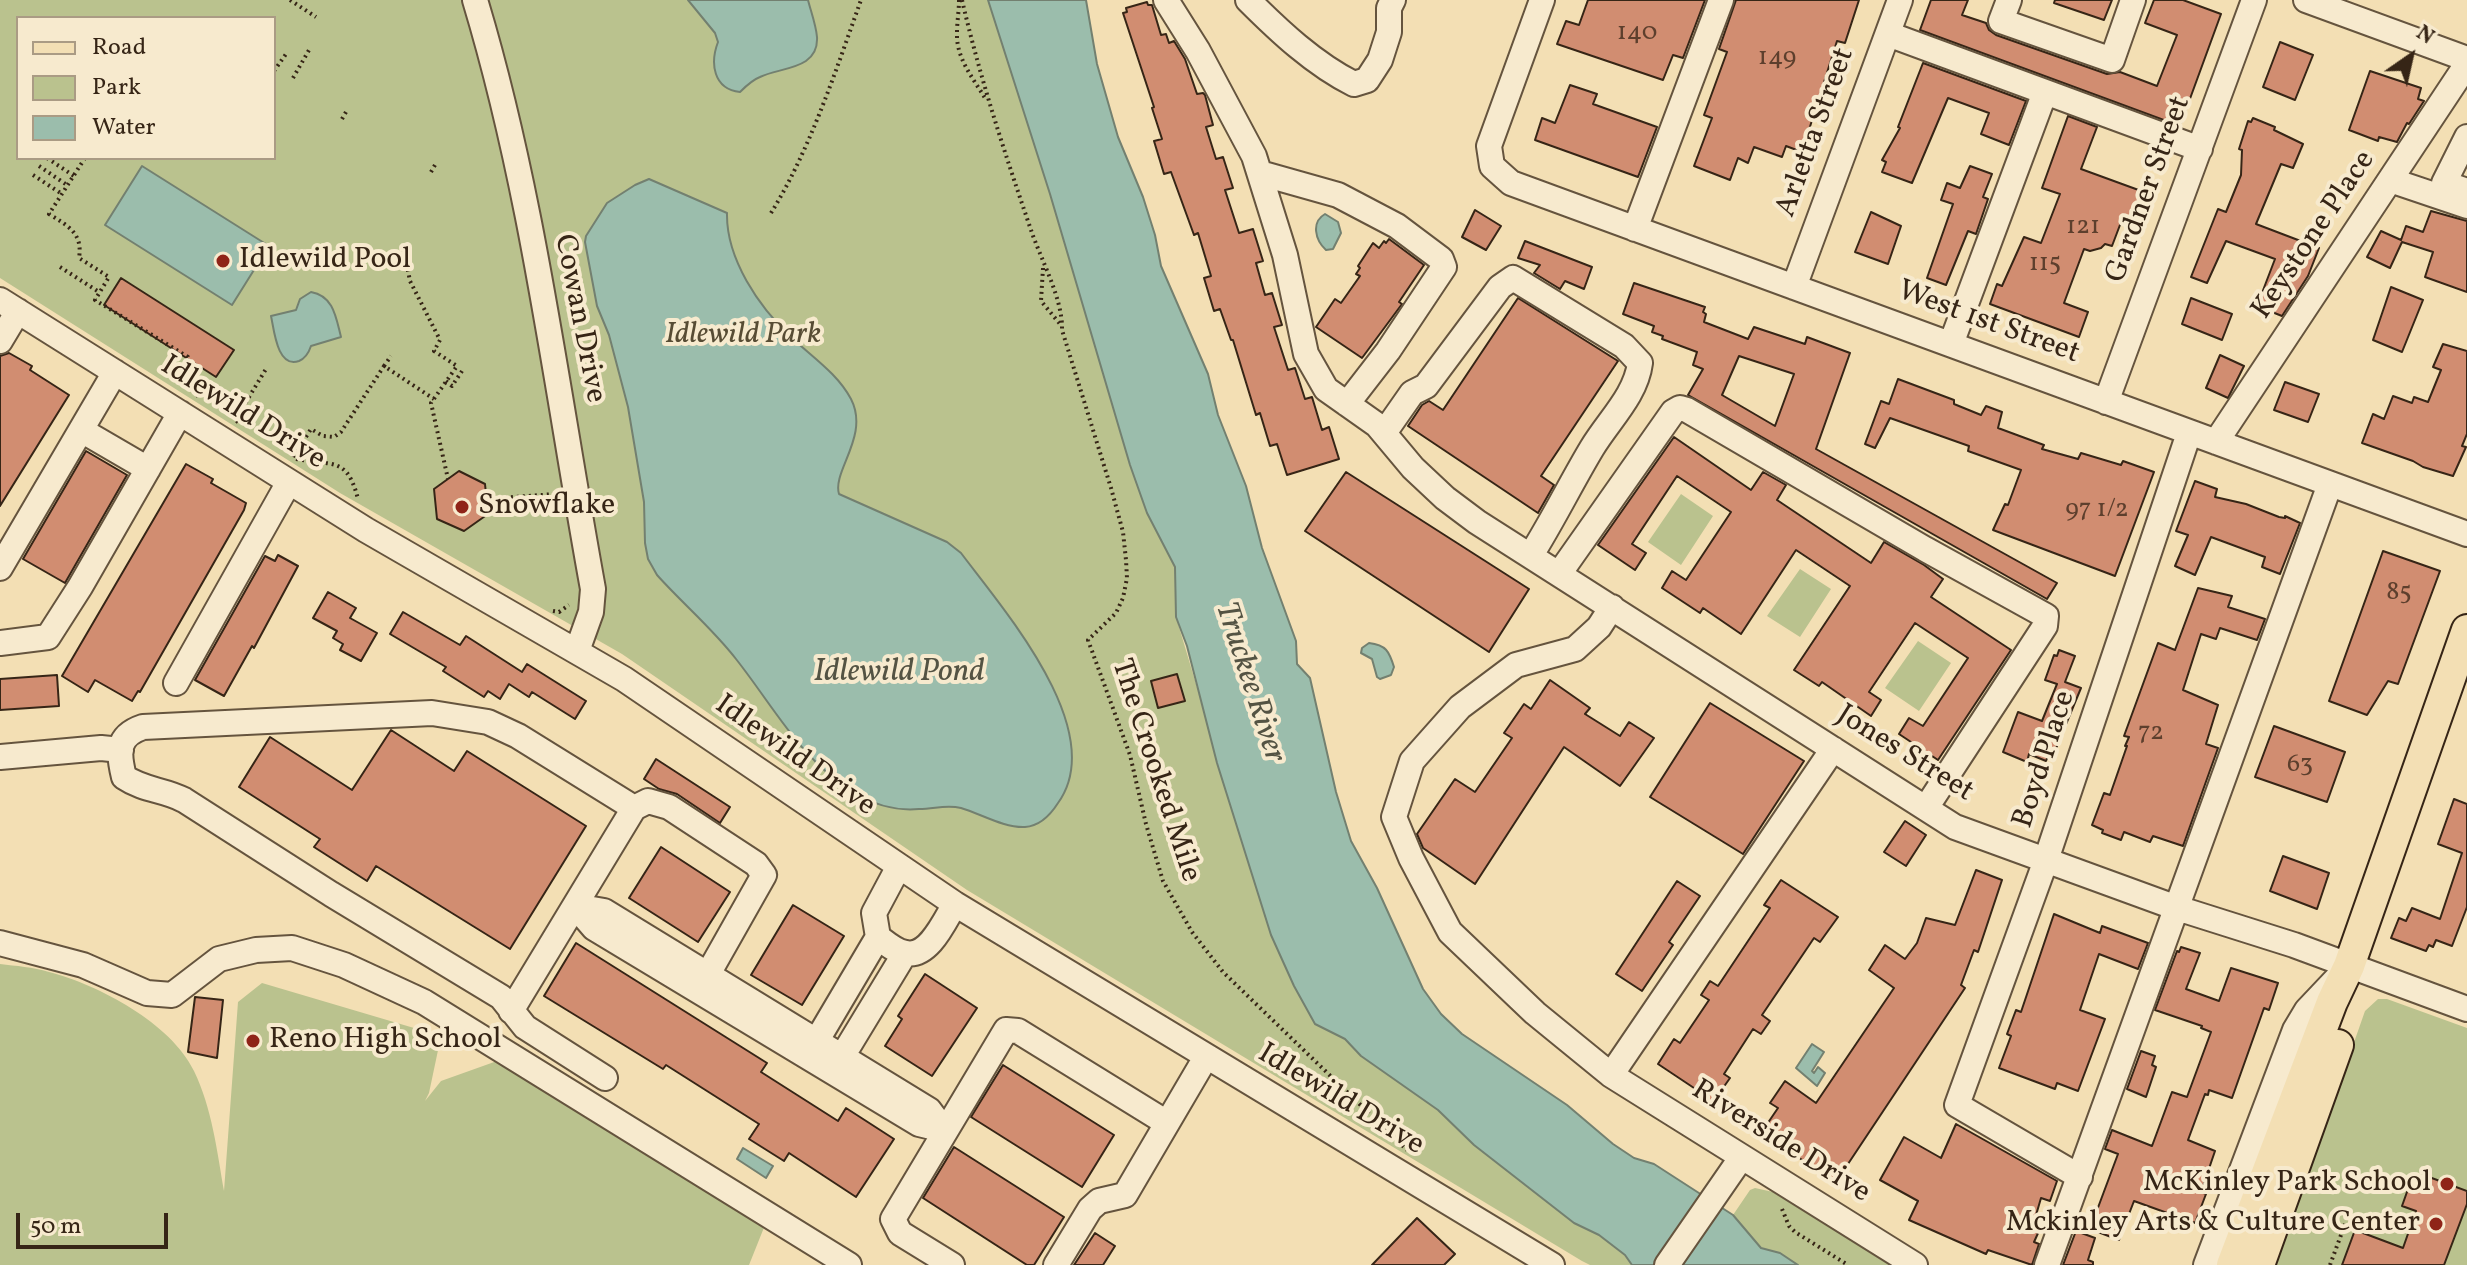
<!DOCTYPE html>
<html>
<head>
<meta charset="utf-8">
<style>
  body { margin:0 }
  #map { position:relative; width:2467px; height:1265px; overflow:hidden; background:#f3dfb4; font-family:Vollkorn,serif }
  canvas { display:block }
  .legend { position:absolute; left:16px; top:16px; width:260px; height:144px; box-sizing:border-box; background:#f7eace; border:2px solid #aa9b84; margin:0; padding:10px 14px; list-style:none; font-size:24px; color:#362516 }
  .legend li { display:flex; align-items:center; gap:16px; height:40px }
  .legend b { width:40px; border:2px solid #aa9b84 }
  .north { position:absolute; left:2371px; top:16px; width:80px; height:80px; -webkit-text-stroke:6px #f7eace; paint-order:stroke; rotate:34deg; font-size:22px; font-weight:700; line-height:32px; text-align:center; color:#362516 }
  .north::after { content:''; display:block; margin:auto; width:28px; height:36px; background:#362516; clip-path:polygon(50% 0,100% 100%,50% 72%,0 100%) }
  .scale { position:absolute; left:16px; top:1213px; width:152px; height:36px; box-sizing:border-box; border:4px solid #362516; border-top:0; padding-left:10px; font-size:24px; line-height:28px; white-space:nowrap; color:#362516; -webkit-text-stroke:6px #f7eace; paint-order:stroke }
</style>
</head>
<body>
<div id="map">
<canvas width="2467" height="1265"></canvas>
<ul class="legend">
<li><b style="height:10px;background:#f3dfb4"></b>Road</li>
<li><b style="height:22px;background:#bac28e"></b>Park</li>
<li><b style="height:22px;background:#9bbdac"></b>Water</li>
</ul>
<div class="north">N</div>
<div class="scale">50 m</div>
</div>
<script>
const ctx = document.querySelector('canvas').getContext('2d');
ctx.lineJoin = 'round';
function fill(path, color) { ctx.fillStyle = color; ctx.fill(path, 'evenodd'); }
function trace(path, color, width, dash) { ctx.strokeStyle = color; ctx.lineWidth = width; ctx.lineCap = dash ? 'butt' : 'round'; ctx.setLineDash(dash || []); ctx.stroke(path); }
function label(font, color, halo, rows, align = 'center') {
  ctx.font = font + ' Vollkorn,serif'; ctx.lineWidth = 8; ctx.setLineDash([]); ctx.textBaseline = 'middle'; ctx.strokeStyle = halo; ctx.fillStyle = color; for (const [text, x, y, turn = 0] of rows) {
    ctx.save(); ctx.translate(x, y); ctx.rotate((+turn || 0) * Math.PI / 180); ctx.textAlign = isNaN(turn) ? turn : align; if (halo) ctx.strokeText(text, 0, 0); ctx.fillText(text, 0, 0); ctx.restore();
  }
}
fill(new Path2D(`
  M0 0H988L1050 194 1130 465 1147 513 1175 568 1176 617 1271 935 1315 1024 1345 1039 1361 1056 1438 1110 1474 1145 1574 1223 1599 1235 1625 1255 1632 1265H1590L1582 1261 967 890 622 654 340 493 0 278ZM18 18H274V158H18Z
  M1681 494 1713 516 1681 565 1648 542Z
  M1800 569 1831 589 1800 637 1767 616Z
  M1918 641 1951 663 1919 711 1885 688Z
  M0 964C16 966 33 967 49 972 99 985 171 1023 194 1071 212 1108 217 1151 224 1191L238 1002 262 983 441 1036 429 1093 425 1101 441 1081 497 1061 765 1225 749 1265H0Z
  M2378 999H2387L2467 1028V1265H2276L2365 1011Z
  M1755 1188 1773 1192 1891 1265H1798L1780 1253 1761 1249 1733 1215 1750 1190Z`), '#bac28e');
const water = new Path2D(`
  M688 0H808C811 12 816 25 817 37 819 70 780 67 760 77 752 80 746 86 740 92 713 89 710 63 718 42L715 33Z
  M988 0H1086L1097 64 1118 137 1143 197 1155 235 1161 266 1208 374 1218 415 1246 486 1262 548 1296 641 1297 664 1310 678 1336 792 1351 841 1377 888 1423 989 1441 1014 1462 1034 1567 1105 1613 1144 1634 1158 1654 1164 1733 1215 1761 1248 1780 1253 1798 1265H1632L1625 1255 1599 1235 1574 1223 1474 1145 1438 1110 1361 1056 1345 1039 1315 1024 1294 986 1271 935 1217 763 1187 646 1176 617 1175 567 1147 513 1130 465 1050 194Z
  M142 166 269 246 232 305 105 225Z
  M649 179 727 213C726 259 759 307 791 337 812 357 837 373 851 399 870 436 832 471 839 494L947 542 961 553C1003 609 1110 731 1058 803 1051 814 1040 826 1025 827 1004 828 981 814 961 808 946 804 935 809 919 809 897 811 875 805 856 794 802 762 774 707 736 659 713 629 683 604 657 575L648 559 645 543 644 502 628 407 609 335 597 306 585 242 586 236 607 203 635 185Z
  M1325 214 1338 222 1341 233 1333 249 1326 250C1315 240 1311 222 1325 214Z
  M311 292C334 296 336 318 341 337L311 346C309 352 306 358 299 361 277 369 274 329 271 316L296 310 300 299Z
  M1369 643C1386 645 1389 651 1394 667L1391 675 1380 679 1377 677 1372 659 1361 653 1362 648Z
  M1812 1044 1824 1052 1812 1071 1814 1073 1818 1067 1825 1073 1817 1086 1796 1068Z
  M743 1148 773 1166 766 1178 737 1159Z`);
fill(water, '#9bbdac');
trace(water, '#738070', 2);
const building = new Path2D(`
  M1588 0H1705L1683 58 1673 55 1663 80 1557 44 1566 21 1579 25Z
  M1736 0H1859L1845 43 1837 41 1802 152 1786 146 1782 157 1754 147 1748 163 1738 158 1730 180 1694 166 1712 118 1704 115 1727 52 1719 49Z
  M1931 0H1968L1962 15 1986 23 1989 30 1996 35 2107 74 2120 72 2157 86 2177 35 2145 23 2154 0H2183L2221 14 2180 126 1920 30Z
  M2055 0H2112L2104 20 2054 3Z
  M1147 2 1148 5H1152L1161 35 1166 34 1169 43 1174 41 1185 59 1197 94 1203 93 1205 95 1213 125 1206 127 1216 159 1223 157 1233 188 1225 190 1239 233 1253 229 1263 261 1256 263 1265 295 1272 293 1282 325 1274 327 1288 370 1295 368 1305 399 1312 397 1322 430 1329 427 1339 459 1287 475 1277 444 1270 446 1260 413 1256 415 1233 340H1231L1220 309 1214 311 1204 278 1211 276 1198 233 1194 235 1171 172 1164 174 1154 141 1162 139 1152 108 1154 107 1123 13 1127 12 1126 8Z
  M2280 42 2313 55 2295 100 2263 87Z
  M1923 63 2026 101 2009 145 1981 134 1989 113 1948 98 1912 183 1882 172 1886 162 1882 160 1900 128 1898 127Z
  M2370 71 2421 88 2418 99 2424 101 2409 124 2407 123 2397 142 2379 137 2378 141 2349 130Z
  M1570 85 1597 94 1593 104 1657 127 1638 177 1535 140 1542 118 1555 123Z
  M2068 116 2097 127 2081 169 2144 192 2133 220 2123 217 2112 246 2105 244 2101 248 2090 251 2084 249 2064 303 2088 312 2079 337 1990 304 1997 284 2002 286 2024 237 2041 243 2060 194 2042 188Z
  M2253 118 2275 127 2274 130 2303 144 2293 168 2281 164 2256 224 2319 248 2308 276 2282 316 2257 306 2275 259 2226 241 2207 283 2191 277 2218 209 2226 212 2241 175 2242 150 2239 149 2248 121 2251 122Z
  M1970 166 1992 174 1983 197 1988 199 1976 234 1968 231 1946 285 1927 278 1953 204 1941 200 1947 183 1960 188Z
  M1475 210 1501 226 1486 250 1462 237Z
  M2431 211 2467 221V292L2425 277 2433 252 2402 242 2390 268 2367 257 2381 231 2401 240 2406 226 2423 232Z
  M1871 212 1901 226 1888 264 1855 252Z
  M1389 239 1424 265 1399 302 1402 304 1362 358 1316 327 1335 299 1341 303 1360 276 1356 274 1360 268 1358 266 1373 243 1379 248 1384 241 1386 243Z
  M1525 241 1592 267 1584 289 1565 281 1560 289 1534 273 1540 265 1518 258Z
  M121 278 234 350 216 377 104 305Z
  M1634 283 1705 307 1703 312 1706 314 1704 322 1748 339 1754 327 1805 344 1807 337 1850 353 1816 449 2057 583 2047 599 1688 395 1703 369 1693 365 1697 352 1662 339 1663 336 1652 332 1654 326 1623 314ZM1739 356 1794 374 1775 426 1722 395Z
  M2391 287 2423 300 2402 352 2373 340Z
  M1518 298 1618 361 1541 476 1554 485 1538 513 1408 426 1422 405 1429 401 1443 410Z
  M2191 298 2232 314 2222 340 2182 324Z
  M2443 344 2467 351V434L2462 446 2466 447 2453 476 2423 467 2413 461 2362 443 2373 414 2384 419 2393 396 2412 403 2414 397 2428 402 2441 370 2433 367Z
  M9 353 32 366 30 370 69 395 0 506V356Z
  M2220 355 2244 366 2228 398 2206 388Z
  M1898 379 1954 400V404L1981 415 1986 406 2002 412 1998 428 2044 445 2042 449 2078 459 2081 453 2121 465 2123 461 2154 472 2115 576 1993 530 2005 504 2008 505 2021 470 1968 451 1969 446 1890 418 1875 448 1865 444 1881 401 1889 404Z
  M2285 382 2319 394 2308 422 2274 410Z
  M1674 437 1751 490 1763 472 1786 485 1777 500 1871 563 1884 542 1924 565 1943 579 1931 597 2011 650 1938 760 1899 734 1909 718 1923 726 1968 658 1915 623 1869 692 1881 700 1871 716 1822 682 1819 686 1794 670 1850 586 1796 550 1741 634 1703 608 1700 613 1662 588 1672 571 1686 580 1731 512 1677 476 1632 544 1646 553 1635 570 1598 545Z
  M86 451 127 475 65 583 23 559Z
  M186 464 213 479 211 483 246 503 244 510 140 692 138 691 132 701 95 680 88 692 62 676Z
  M459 471 485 484 488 514 464 531 437 519 434 489Z
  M1346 472 1529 589 1489 652 1305 531Z
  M2195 481 2217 489 2215 497 2246 504 2279 517 2285 518V516L2300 523 2280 574 2262 567 2265 557 2211 537 2195 575 2175 566 2188 535 2176 531Z
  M2383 551 2440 571 2398 684 2388 681 2367 715 2329 701Z
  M278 555 298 566 254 648 252 646 224 696 195 680 265 556 275 561Z
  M2198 588 2232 596 2228 607 2265 619 2257 640 2220 628 2216 639 2201 634 2183 690 2218 705 2206 744 2218 748 2183 846 2153 836 2150 842 2124 832 2121 840 2102 833 2103 830 2092 825 2104 793 2110 795 2127 746H2125L2129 737 2124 736 2158 643 2175 650Z
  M328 592 356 608 350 618 377 633 361 661 340 650 343 644 333 638 337 631 313 618Z
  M403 612 460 645 466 636 522 672 527 664 586 701 575 719 532 692 529 697 509 684 500 699 488 691 484 697 443 671 446 667 390 634Z
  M2059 650 2075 656 2065 682 2081 688 2052 758 2048 756 2046 761 2029 754 2027 762 2003 752 2018 712 2042 721 2057 684 2045 680 2054 655 2057 656Z
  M1177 674 1185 701 1158 708 1151 681Z
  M57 675 59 706 0 710V679Z
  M1550 680 1590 708 1585 714 1620 736 1629 722 1654 738 1620 786 1564 747 1475 884 1423 848 1417 834 1455 779 1475 792 1512 738 1504 733 1524 704 1531 709Z
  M1710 703 1804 761 1743 854 1650 797Z
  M2274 726 2345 752 2327 802 2255 777Z
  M391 730 454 771 467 751 586 826 510 949 376 866 367 881 314 847 320 839 239 787 270 737 352 790Z
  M656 759 730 807 720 823 677 794 659 789 644 779Z
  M2454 799 2467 804V907L2452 946 2436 940 2433 947 2429 945 2426 951 2391 938 2399 918 2406 921 2412 908 2440 919 2462 853 2438 844Z
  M1905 821 1926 835 1906 866 1884 852Z
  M661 847 730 892 698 942 629 898Z
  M2283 856 2329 873 2317 909 2270 891Z
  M1976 870 2002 880 1978 952 1974 950 1961 985 1965 988 1836 1182 1761 1133 1778 1108 1770 1103 1785 1081 1816 1103 1894 988 1869 970 1885 945 1905 959 1917 943 1926 918 1955 925Z
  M1781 880 1838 917 1820 942 1814 938 1762 1015 1770 1021 1761 1034 1753 1029 1724 1074 1730 1078 1711 1105 1695 1094 1697 1090 1658 1064 1674 1039 1680 1043 1709 1000 1701 995 1710 981 1718 986 1770 908 1764 905Z
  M1677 881 1700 896 1669 942 1673 945 1642 991 1616 974Z
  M793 905 844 936 802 1005 751 975Z
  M2054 914 2100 933 2102 926 2148 943 2138 969 2099 954 2080 1010 2105 1019 2078 1091 2057 1083 2055 1089 1999 1068 2011 1036 2007 1034 2016 1010 2021 1012Z
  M576 943 767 1063 761 1072 838 1121 846 1108 894 1139 856 1197 789 1153 784 1161 749 1139 759 1124 666 1065 663 1069 544 996Z
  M2181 947 2200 953 2186 989 2219 1001 2231 968 2278 983 2269 1010 2264 1008 2232 1098 2209 1090 2208 1095 2205 1094 2188 1140 2215 1151 2201 1192 2206 1194 2195 1223 2134 1201 2119 1240 2090 1229 2118 1154 2105 1149 2112 1130 2152 1146 2172 1092 2187 1097 2211 1032 2201 1028 2202 1026 2155 1010 2177 951 2179 952Z
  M925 974 977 1008 932 1076 885 1046 902 1019 898 1016Z
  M195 997 223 1000 217 1058 188 1052Z
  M2141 1051 2155 1056 2152 1065 2156 1067 2146 1097 2127 1089Z
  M1003 1065 1114 1135 1082 1187 971 1117Z
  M1956 1124 2057 1181 2050 1201 2041 1198 2032 1229 2039 1231 2034 1242 2039 1244 2032 1265 1988 1250 1986 1254 1909 1220 1918 1201 1880 1180 1904 1137 1941 1158Z
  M954 1147 1064 1217 1034 1265H1027L923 1198Z
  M2413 1175 2428 1180 2429 1177 2467 1191V1204L2444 1265H2342L2355 1230 2403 1248 2416 1211 2402 1206Z
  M1417 1218 1455 1254 1444 1265H1372Z
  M2076 1231 2095 1238 2088 1260 2093 1262V1265H2063Z
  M1095 1233 1115 1246 1103 1265H1074Z`);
fill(building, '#d18d71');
trace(building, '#362516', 2);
const minor = new Path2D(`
  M475 0C533 192 557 393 593 589L591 612 577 651
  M1166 0 1198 51 1254 156 1285 255 1306 354 1326 389 1377 425 1413 468 1445 498 1477 522 1955 827 2177 908 2294 945 2467 1009
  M1248 0C1279 31 1314 64 1354 84L1367 80 1380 60 1389 32V8L1393 0
  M1542 0 1489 146 1492 166 1511 183 2467 534
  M2009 0 2001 21 2112 60 2133 0
  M2306 0 2467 59
  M1888 34 2200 149
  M2467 137 2444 183 2467 191
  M1260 173 1338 195 1397 226 1441 259 1444 267 1388 351 1347 404
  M2390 180 2467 206
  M1635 229 1721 0
  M1794 287 1900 0
  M0 300 366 530 624 679 955 904 1552 1265
  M0 341 18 311
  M1951 344 2045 92
  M2106 402 2254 0
  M81 430 148 469
  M1384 433 1412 393 1426 386 1500 287 1513 278 1624 346 1640 363C1636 395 1609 420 1592 448 1571 483 1553 520 1531 555
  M2216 442 2467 64
  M0 568 115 372
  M1559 574 1673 412 1680 408 1687 410 1925 549 2046 616 2045 626 1926 808
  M1612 607 1599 627 1575 649 1516 665 1460 707 1412 761 1394 817 1411 858 1450 932 1535 1013 1611 1075 1915 1265
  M0 643 48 637 80 587 180 413
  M176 683 289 482
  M0 757 101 748 121 750
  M898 868 874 913 878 937C886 943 896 952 906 953 929 958 945 920 955 904
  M575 906 604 911 929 1110 944 1130
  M575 906 594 928 919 1124 944 1130
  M0 943 83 965 147 993 172 995 219 959 256 950 292 948 344 965 424 1002 849 1265
  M511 1011 634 808 648 801 669 807 756 864 764 875 708 974
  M810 1052 878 937
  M834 1070 905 953
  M1611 1075 1833 749
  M605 1078 525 1027 501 997 331 894 184 800C163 789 145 791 124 777 118 753 116 736 143 727L432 713 488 722 518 736 634 808
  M2080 1177 1957 1105 2046 860 2189 433
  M952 1265 900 1233 893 1219 1006 1030 1018 1031 1167 1123
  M1056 1265 1090 1209 1099 1201 1125 1195 1206 1057
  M1667 1265 1741 1158
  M2047 1265 2330 484
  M2206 1265 2295 1030 2307 1010 2342 973`);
const major = new Path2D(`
  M2232 1265 2332 1002 2349 966 2467 630
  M2259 1265 2338 1045`);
trace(minor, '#65543e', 28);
trace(major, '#362516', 34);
trace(new Path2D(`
  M290 0 316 17
  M959 0C959 11 957 22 957 33 956 58 973 78 985 98
  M962 0C980 78 1005 154 1031 230 1041 260 1063 299 1062 330L1111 488 1123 532 1126 560 1127 578 1123 598 1116 613 1088 640 1130 755 1146 824 1163 881 1192 932 1223 972 1407 1150
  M274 71 286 54
  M293 78 309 50
  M342 119 346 112
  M47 158 74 176
  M85 158 49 214C68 226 83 233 79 258L109 277 95 300 188 357 198 397
  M39 166 67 185
  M431 172 435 165
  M33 175 62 194
  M771 213C810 150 836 70 861 0
  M403 246 410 281 440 340 434 351 457 366 431 403 448 479
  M60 267 99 292
  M1043 268 1041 301 1060 324
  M384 366 391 356
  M446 381 452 386 462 371
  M238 422 235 420 266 369
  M293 457 311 429 323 436 334 437 341 432 384 366 434 399
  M296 459C333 466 347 456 358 499
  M487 499 555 494
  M553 611 559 612 569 605
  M1782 1209 1789 1226 1795 1232 1848 1265
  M2330 1265 2345 1224`), '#362516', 4, [2, 4]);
trace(minor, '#f7eace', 24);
trace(major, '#f3dfb4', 30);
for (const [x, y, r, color] of [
  [223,261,8,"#8f2418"],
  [462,507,8,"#8f2418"],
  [253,1041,8,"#8f2418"],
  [2447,1184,8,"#8f2418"],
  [2436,1224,8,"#8f2418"]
]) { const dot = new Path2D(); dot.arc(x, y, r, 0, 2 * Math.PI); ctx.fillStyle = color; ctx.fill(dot); trace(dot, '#f7eace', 3); }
label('26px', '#5d3f2d', null, [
  ["140",1637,34],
  ["149",1777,59],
  ["121",2083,228],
  ["115",2045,265],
  ["97 1/2",2097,511],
  ["85",2399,594],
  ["72",2151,734],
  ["63",2300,766]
]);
label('30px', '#362516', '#f7eace', [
  ["Arletta Street",1817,133,-70],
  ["Gardner Street",2150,190,-70],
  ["Keystone Place",2315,236,-56],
  ["Cowan Drive",578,319,79],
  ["West 1st Street",1988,324,20],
  ["Idlewild Drive",242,414,32],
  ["Jones Street",1904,755,32],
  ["Idlewild Drive",794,757,35],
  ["Boyd Place",2046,760,-72],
  ["The Crooked Mile",1154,771,72],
  ["Idlewild Drive",1340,1101,31],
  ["Riverside Drive",1780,1143,32]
]);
label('30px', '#362516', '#f7eace', [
  ["Idlewild Pool",239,261],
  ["Snowflake",478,507],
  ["Reno High School",269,1041],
  ["McKinley Park School",2431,1184,"right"],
  ["Mckinley Arts & Culture Center",2420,1224,"right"]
], 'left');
label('italic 30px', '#574c34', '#f7eace', [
  ["Idlewild Park",743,336]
]);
label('italic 32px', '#545343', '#f7eace', [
  ["Idlewild Pond",899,674],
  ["Truckee River",1248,683,72]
]);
</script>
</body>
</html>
